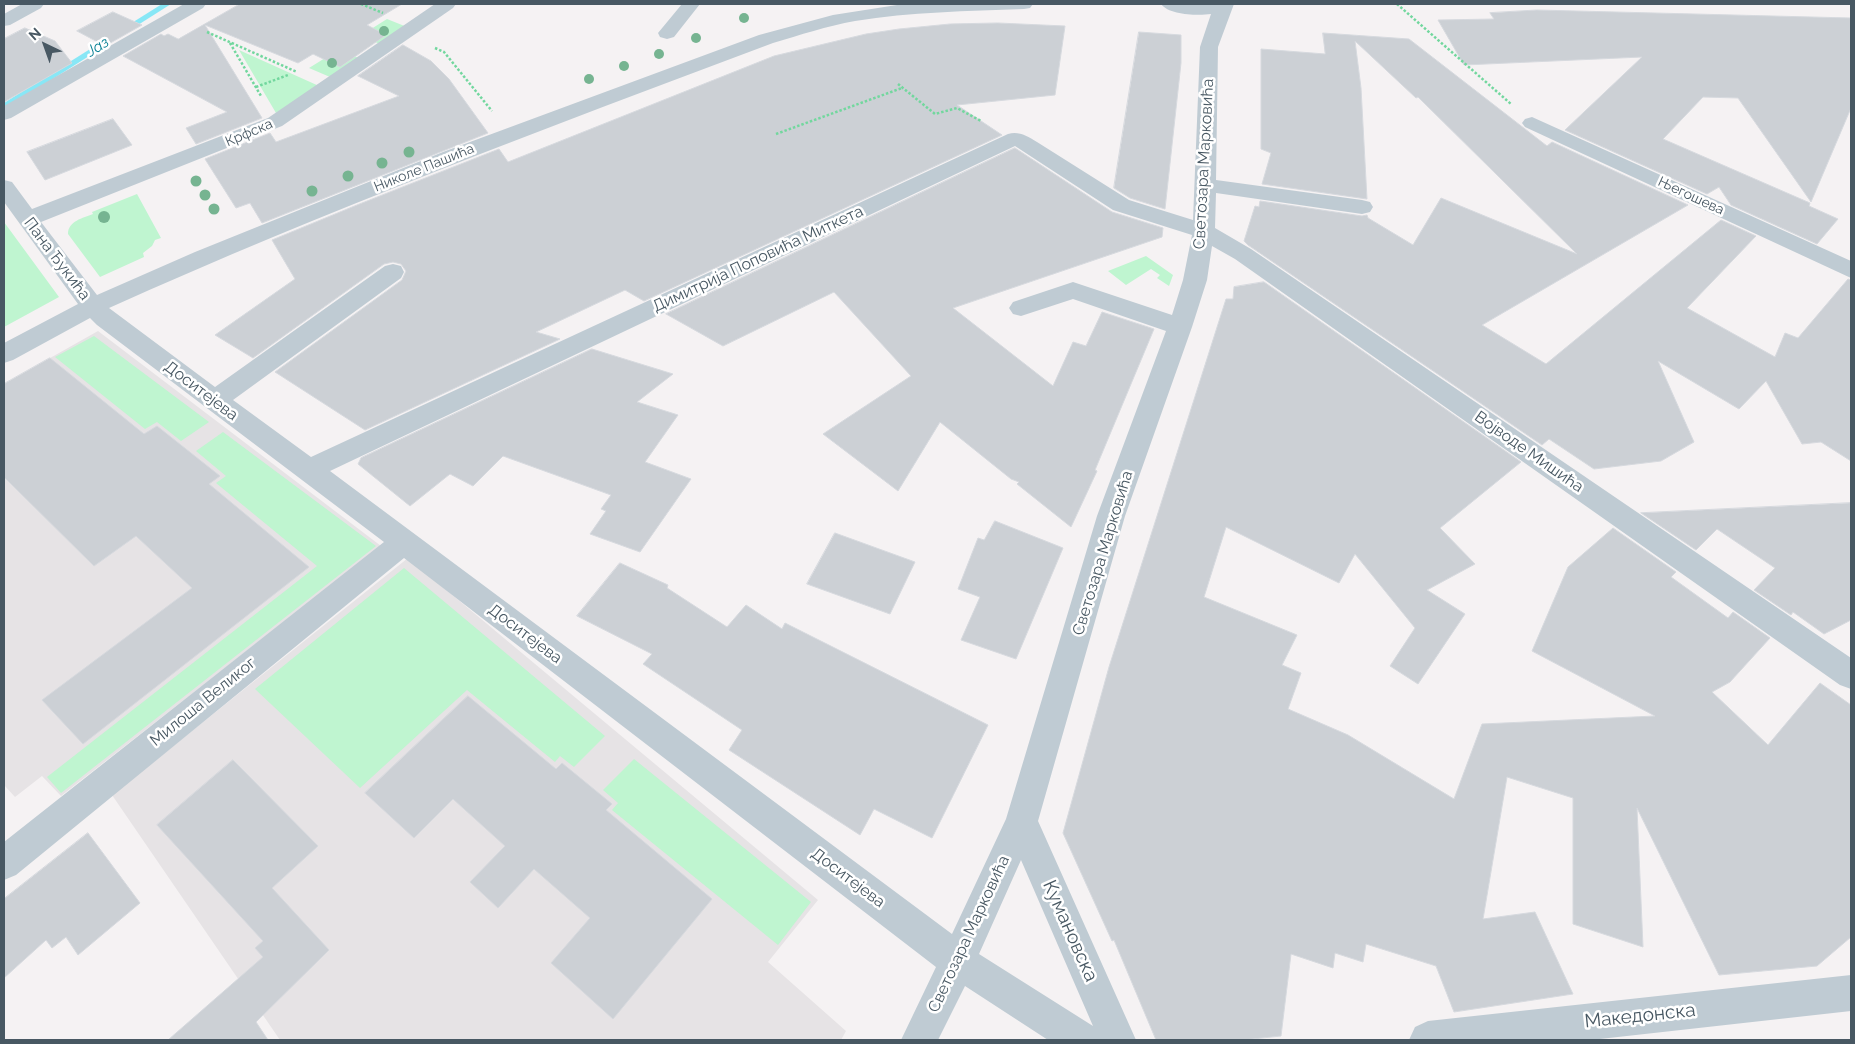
<!DOCTYPE html>
<html>
<head>
<meta charset="utf-8">
<style>
  body { margin:0 }
  #map { position:relative; width:1855px; height:1044px; overflow:hidden; background:#f5f2f3; font-family:Raleway,sans-serif }
  canvas { display:block }
  .frame { position:absolute; inset:0; border:5px solid #485863; pointer-events:none }
  .north { position:absolute; left:20px; top:20px; width:50px; height:50px; -webkit-text-stroke:4px #fff; paint-order:stroke; rotate:318deg; font-size:14px; font-weight:700; line-height:20px; text-align:center; color:#485863 }
  .north::after { content:''; display:block; margin:auto; width:18px; height:22px; background:#485863; clip-path:polygon(50% 0,100% 100%,50% 72%,0 100%) }
</style>
</head>
<body>
<div id="map">
<canvas width="1855" height="1044"></canvas>
<div class="frame"></div>
<div class="north">N</div>
</div>
<script>
const ctx = document.querySelector('canvas').getContext('2d');
ctx.lineJoin = 'round';
function fill(path, color) { ctx.fillStyle = color; ctx.fill(path, 'evenodd'); }
function trace(path, color, width, dash) { ctx.strokeStyle = color; ctx.lineWidth = width; ctx.lineCap = dash ? 'butt' : 'round'; ctx.setLineDash(dash || []); ctx.stroke(path); }
function label(font, color, halo, rows, align = 'center') {
  ctx.font = font + ' Raleway,sans-serif'; ctx.lineWidth = 5; ctx.setLineDash([]); ctx.textBaseline = 'middle'; ctx.strokeStyle = halo; ctx.fillStyle = color; for (const [text, x, y, turn = 0] of rows) {
    ctx.save(); ctx.translate(x, y); ctx.rotate((+turn || 0) * Math.PI / 180); ctx.textAlign = isNaN(turn) ? turn : align; if (halo) ctx.strokeText(text, 0, 0); ctx.fillText(text, 0, 0); ctx.restore();
  }
}
fill(new Path2D(`
  M98 331 381 546 61 796 42 776 15 797 4 785V384Z
  M408 558 818 900 768 962 846 1031 841 1040H280L112 795Z`), '#e6e3e5');
fill(new Path2D(`
  M387 19 407 27 380 44 360 36Z
  M239 50 319 86 276 113Z
  M338 50 359 58 330 77 309 68Z
  M137 194 161 238 155 240 152 246 143 253 144 257 100 277 68 234C68 221 83 218 93 214L92 212Z
  M4 222 59 297 4 327Z
  M1146 256 1173 275 1169 286 1157 278 1160 275 1151 269 1126 285 1108 271Z
  M94 336 209 422 181 441 157 422 145 429 55 357Z
  M223 432 376 546 61 793 47 777 317 566 216 483 226 476 196 451Z
  M404 568 605 736 574 767 560 756 555 762 467 690 360 788 255 689Z
  M634 759 811 902 778 945 612 810 618 803 603 790Z`), '#bff5d0');
fill(new Path2D(`
  M162 4H171L4 110V103Z`), '#88e7f6');
const building = new Path2D(`
  M240 4H402L367 25 386 35 340 67 313 54 298 63 205 25 262 118 196 144 186 128 227 112 123 56 161 34 164 36 168 34 178 39Z
  M1537 10 1851 18V108L1811 202 1738 98 1703 97 1663 139 1810 203 1809 206 1838 219 1817 244 1731 205 1719 187 1707 194 1565 130 1642 57 1464 65 1438 20 1494 19 1490 13Z
  M113 12 142 25 105 46 77 31Z
  M998 23 1065 26 1055 95 957 105 1002 135 644 301 625 290 536 332 560 339 365 430 275 372 402 280 406 271 401 264 393 262 384 264 253 358 215 335 295 279 272 240 357 205 499 149 508 162 774 56 866 34 899 29 950 24Z
  M25 28 55 41 72 63 4 102V39Z
  M1139 32 1181 35V63L1165 209 1130 198 1114 188Z
  M1323 33 1409 39 1547 146 1552 142 1688 205 1482 325 1546 364 1721 220 1756 236 1687 308 1775 357 1785 333 1798 338 1848 279 1851 280V461L1821 442 1802 444 1766 381 1739 409 1658 361 1694 442 1661 461 1594 469 1549 439 1542 445 1248 245 1244 241 1255 206 1259 207 1260 201 1362 216 1367 215 1368 218 1413 245 1441 198 1577 254 1418 97 1416 98 1355 41 1361 88 1367 199 1262 184 1271 153 1261 149V49L1325 54Z
  M403 45 431 61 449 79 488 133 262 223 250 203 236 208 205 159 270 133 276 142 399 96 358 76Z
  M113 119 132 145 45 180 27 152Z
  M1015 148 1112 212 1163 228 1162 237 953 308 1053 386 1073 342 1086 346 1102 312 1154 329 1095 470 1097 471 1071 527 1017 484 1019 482 1011 479 940 422 898 491 823 434 911 376 834 292 723 346 666 314Z
  M1264 282 1521 462 1440 528 1475 564 1427 590 1465 614 1418 684 1390 666 1415 628 1355 554 1339 583 1226 527 1204 597 1297 635 1282 665 1301 673 1288 709 1348 735 1454 799 1482 724 1655 716 1532 651 1568 567 1613 528 1676 572 1671 577 1728 618 1733 612 1770 638 1730 682 1712 692 1768 745 1820 683 1851 705V937L1817 966 1719 975 1637 808 1643 947 1573 924V798L1507 777 1483 919 1535 912 1573 994 1454 1012 1436 966 1366 944 1363 962 1335 953 1333 968 1291 954 1281 1036 1243 1040H1156L1114 940 1112 941 1063 833 1109 667 1226 299H1233L1234 287Z
  M592 349 673 374 637 402 678 415 645 462 691 479 640 552 590 534 606 511 601 509 611 495 503 456 473 486 450 474 410 506 358 464 361 458Z
  M50 358 144 434 157 426 220 476 209 484 309 567 83 744 42 700 192 588 136 536 94 566 4 477V384Z
  M1851 503V620L1824 634 1793 612 1791 615 1754 590 1775 568 1717 529 1696 550 1641 513Z
  M995 521 1063 548 1016 659 961 640 980 597 958 589 978 538 984 540Z
  M835 533 915 562 890 614 807 584Z
  M620 563 668 585 667 588 727 627 746 605 782 629 785 623 988 725 932 838 874 809 860 835 729 750 742 730 643 664 652 654 577 616Z
  M468 696 556 769 562 763 612 804 606 810 712 899 613 1019 551 963 590 918 534 869 498 908 470 882 505 846 453 799 414 838 365 793Z
  M233 760 318 846 272 888 329 950 256 1022 268 1040H168L263 957 255 948 263 941 157 825Z
  M88 833 140 903 78 955 66 937 52 948 46 940 4 978V899Z`);
fill(building, '#ccd0d5');
trace(building, '#d6d9de', 1);
trace(new Path2D(`
  M361 4 383 13
  M1397 4 1511 104
  M207 32 297 72
  M230 43 261 96
  M435 48 444 52 492 111
  M898 84 935 114 957 108 981 121
  M256 87 288 75
  M776 134 902 88`), '#72d79e', 2.5, [2.5, 2]);
fill(new Path2D(`
  M22 4H44L41 8 10 25 4 26V14Z
  M184 4H206L203 8 11 118 4 120V106Z
  M435 4H456L453 8 282 126 41 222 97 295 195 252 443 152 759 35 833 15 897 5 1033 4 1030 8 1024 9C967 11 911 12 855 21 827 26 800 35 773 43 549 127 327 210 109 308L215 387 385 266 393 264 401 266 404 272 401 278 233 400 311 457 1008 134C1019 131 1027 136 1037 142L1129 200 1193 220 1200 47 1211 14C1198 16 1169 15 1161 4H1234L1218 47 1216 180 1362 200 1370 202 1373 207 1370 212 1362 214 1216 193 1215 228 1251 249 1851 658V689L1840 685 1235 259 1212 246 1207 280 1192 327 1125 516 1038 821 1136 1040H1048L965 986 938 1040H901L936 967 404 558 16 875 4 880V842L384 542 97 325 90 318 13 360 4 363V343L78 304 4 202V180L12 182 32 209 268 118ZM1015 146 1113 210 1192 235 1183 280 1172 315 1073 282 1013 302 1009 308 1013 314 1021 316 1073 299 1166 331 1097 516 1006 819 952 934 330 471ZM1021 860 1093 1026 979 954Z
  M682 4H700L674 37 667 39 660 37 658 33Z
  M1532 117 1851 261V278L1525 127 1522 123 1525 119Z
  M1851 975V1011L1591 1040H1409L1415 1027 1428 1021Z`), '#bfcbd3');
ctx.fillStyle = '#76b491';
for (const [x, y, r] of [
  [744,18,5],
  [384,31,5],
  [696,38,5],
  [659,54,5],
  [332,63,5],
  [624,66,5],
  [589,79,5],
  [409,152,5.5],
  [382,163,5.5],
  [348,176,5.5],
  [196,181,5.5],
  [312,191,5.5],
  [205,195,5.5],
  [214,209,5.5],
  [104,217,6]
]) { ctx.beginPath(); ctx.arc(x, y, r, 0, 2 * Math.PI); ctx.fill(); }
label('14px', '#485863', '#fff', [
  ["Крфска",249,133,-23],
  ["Николе Пашића",424,168,-22],
  ["Његошева",1691,196,25]
]);
label('italic 15px', '#047e92', '#fff', [
  ["Јаз",98,47,-32]
]);
label('16px', '#485863', '#fff', [
  ["Светозара Марковића",1204,164,-87],
  ["Пана Ђукића",57,259,53],
  ["Димитрија Поповића Миткета",758,259,-25],
  ["Доситејева",201,391,37],
  ["Војводе Мишића",1529,452,35],
  ["Светозара Марковића",1103,553,-73],
  ["Доситејева",525,634,37],
  ["Милоша Великог",203,702,-39],
  ["Доситејева",848,878,37],
  ["Светозара Марковића",969,934,-65]
]);
label('19px', '#485863', '#fff', [
  ["Кумановска",1070,931,66],
  ["Македонска",1640,1016,-6]
]);
</script>
</body>
</html>
